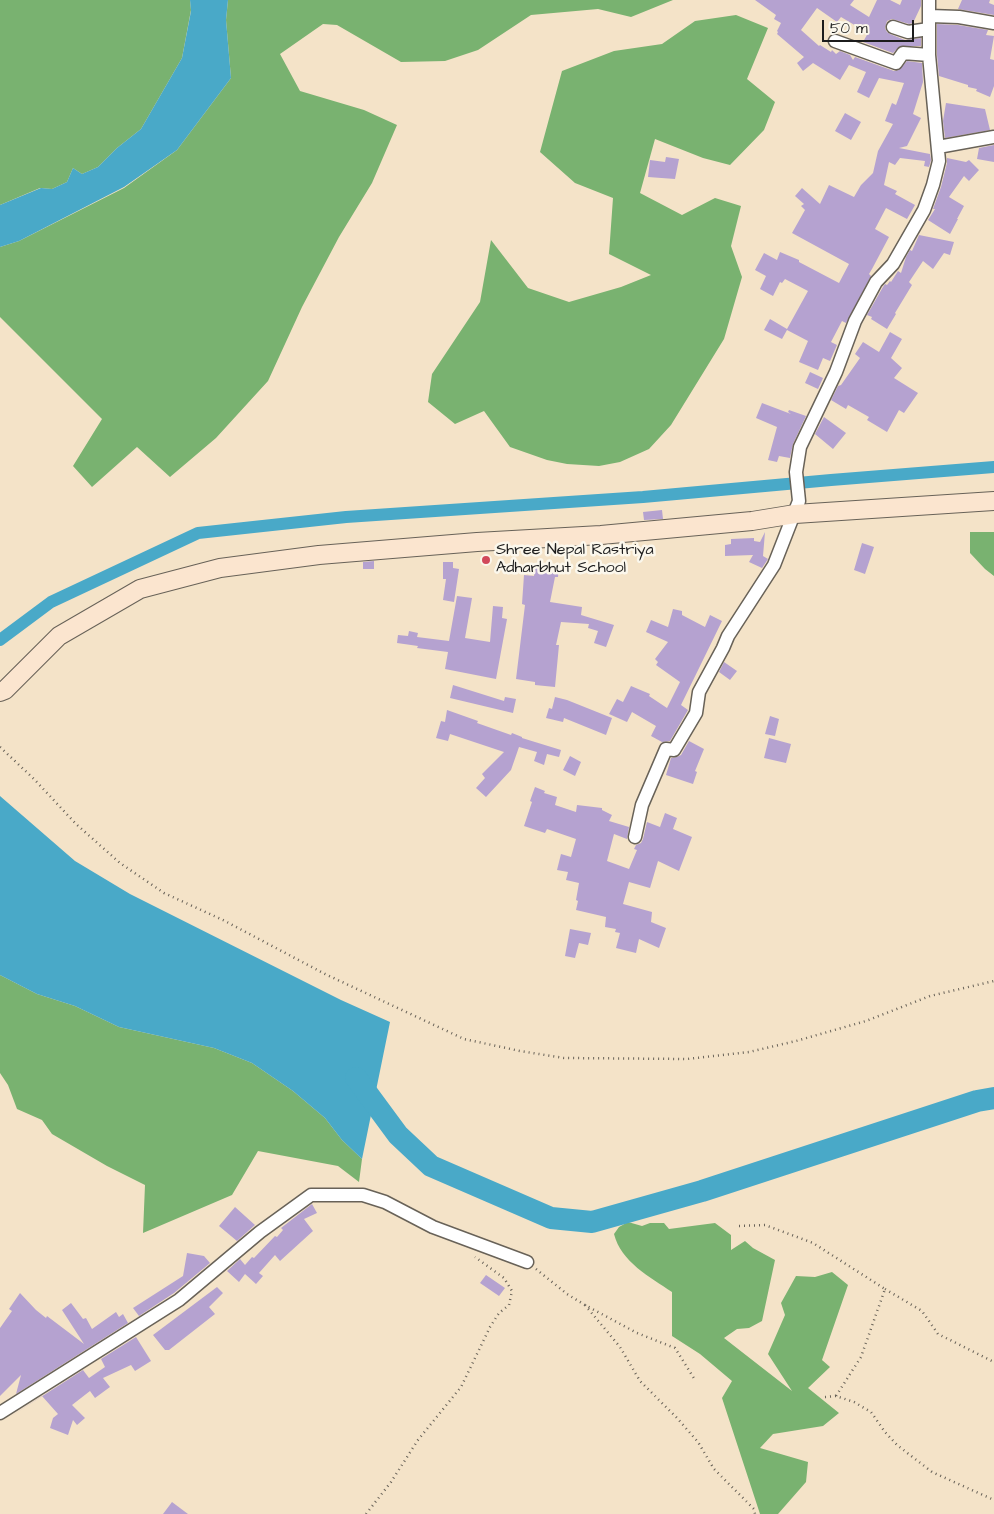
<!DOCTYPE html>
<html>
<head>
<meta charset="utf-8">
<style>
  body { margin:0 }
  #map { position:relative; width:994px; height:1514px; overflow:hidden; background:#f4e3c8; font-family:"Architects Daughter",sans-serif }
  canvas { display:block }
  .scale { position:absolute; left:822px; top:20px; width:92px; height:22px; box-sizing:border-box; border:2px solid #1c1c1c; border-top:0; padding-left:6px; font-size:15px; line-height:18px; white-space:nowrap; color:#1c1c1c; -webkit-text-stroke:4px #fbf7ec; paint-order:stroke }
</style>
</head>
<body>
<div id="map">
<canvas width="994" height="1514"></canvas>
<div class="scale">50 m</div>
</div>
<script>
const ctx = document.querySelector('canvas').getContext('2d');
ctx.lineJoin = 'round';
function fill(path, color) { ctx.fillStyle = color; ctx.fill(path, 'evenodd'); }
function trace(path, color, width, dash) { ctx.strokeStyle = color; ctx.lineWidth = width; ctx.lineCap = dash ? 'butt' : 'round'; ctx.setLineDash(dash || []); ctx.stroke(path); }
function label(font, color, halo, rows, align = 'center') {
  ctx.font = font + ' "Architects Daughter",sans-serif'; ctx.lineWidth = 5; ctx.setLineDash([]); ctx.textBaseline = 'middle'; ctx.strokeStyle = halo; ctx.fillStyle = color; for (const [text, x, y, turn = 0] of rows) {
    ctx.save(); ctx.translate(x, y); ctx.rotate((+turn || 0) * Math.PI / 180); ctx.textAlign = isNaN(turn) ? turn : align; if (halo) ctx.strokeText(text, 0, 0); ctx.fillText(text, 0, 0); ctx.restore();
  }
}
fill(new Path2D(`
  M0 0H190L191 10 182 58 141 129 117 148 98 167 82 174 73 168 67 182 52 189 40 188 0 205Z
  M228 0H673L631 17 598 9 531 15 478 50 445 61 401 62 337 25 323 24 280 54 300 91 364 110 397 125 372 183 339 237 302 307 268 381 216 438 170 477 137 447 92 487 73 466 102 419 0 317V247L19 241 124 188 177 150 231 78 226 20Z
  M736 15 768 28 747 79 775 102 764 130 730 165 703 158 655 139 640 193 682 215 715 198 741 206 731 246 742 277 724 339 671 425 649 449 620 462 599 466 567 464 547 460 510 447 484 411 455 424 428 402 432 374 480 302 491 240 528 288 569 302 621 287 651 275 609 254 613 198 575 183 540 152 562 71 614 51 662 44 695 21Z
  M970 532H994V576L985 569 970 553Z
  M0 975 37 994 75 1006 119 1027 214 1048 252 1063 293 1091 325 1118 342 1140 362 1159 359 1182 338 1166 258 1151 232 1195 143 1233 145 1185 107 1166 52 1134 42 1120 17 1109 8 1085 0 1073Z
  M628 1222 642 1226 650 1223H664L669 1229 715 1223 731 1235V1250L745 1241 753 1248 775 1260 762 1321 749 1328 737 1329 724 1338 792 1391 768 1354 785 1315 781 1303 796 1276 815 1277 832 1272 848 1285 822 1360 830 1367 808 1388 839 1413 823 1426 773 1434 760 1448 808 1462 806 1482 778 1514H760L722 1398 732 1381 700 1354 672 1336V1292C650 1277 621 1262 614 1234L619 1227Z`), '#79b270');
fill(new Path2D(`
  M190 0H228L226 20 231 78 177 150 124 187 19 241 0 247V205L41 188 52 189 67 182 73 168 82 174 98 167 117 148 141 129 182 58 191 11Z
  M0 796 75 861 130 894 341 1000 390 1022 362 1159 342 1140 325 1118 293 1091 252 1063 214 1048 119 1027 75 1006 37 994 0 975Z`), '#49a9c8');
trace(new Path2D(`
  M0 640 51 602 198 533 346 517 643 497 831 480 994 467`), '#49a9c8', 12);
trace(new Path2D(`
  M356 1078 398 1135 431 1166 551 1218 592 1222 702 1191 977 1101 994 1098`), '#49a9c8', 22);
fill(new Path2D(`
  M755 0H854L850 5 869 17 877 0H890L900 5 902 0H921V6L913 23 909 24 892 19 887 21 885 28 887 32 890 34 905 40 921 38V46H900L893 53 863 42 868 33 841 17 837 22 817 8 801 30 819 46 820 45 831 52 832 50 836 54 840 51 850 55 853 60 855 57 894 71 899 70 907 61 922 63 923 82 913 114 921 118 907 146 899 148 930 154 931 160 929 167 924 166 925 161 900 158 895 165 889 162 884 185 897 191 895 194 915 205 907 219 886 208 875 229 889 237 872 269 869 274 871 276 846 323 842 321 831 342 837 345 830 361 823 358 818 370 799 362 808 341 787 330 782 339 764 330 770 319 787 329 808 291 785 279 782 283 780 282 773 296 760 289 766 276 755 270 764 253 777 260 780 252 799 260V262L839 283 849 264 792 233 805 210 801 206 804 204 795 196 802 188 820 204 829 185 854 197 861 185 873 173 878 151 893 124 885 121 892 103 896 105 904 83 879 78 869 98 857 92 866 72 849 65 840 80 813 63 803 71 797 63 804 57 777 34 778 32 777 31 781 23 774 19 776 15Z
  M962 0H990L989 3 994 5V15L958 9Z
  M937 24 958 25 988 30 986 35 994 36 990 59 994 60V86L990 97 976 91 977 89 968 87V85L939 76 937 55Z
  M946 103 985 109 990 130 945 138 943 121Z
  M845 113 861 122 851 140 835 131Z
  M994 145V162L977 159 979 148Z
  M666 157 679 159 675 179 648 177 650 160 665 162Z
  M947 158 966 162 969 160 979 170 969 181 964 176 949 197 964 206 957 219H958L950 234 928 220 935 209H933L941 187 947 163Z
  M919 235 954 242 950 255 944 253 933 269 923 261 909 282 912 285 895 313 896 314 887 329 871 319 872 317 867 315 883 287 885 284 887 285 890 281 891 282 898 271 901 273 906 257 910 250 912 251Z
  M890 332 902 339 891 358 902 368 894 378 918 393 904 413 899 410 887 432 867 420 869 417 848 405 846 409 831 400 838 386 841 385 860 358 855 354 863 342 879 352Z
  M810 372 823 378 818 389 805 383Z
  M762 403 791 414 788 412 789 410 806 416 793 444 790 458 779 456 777 462 768 460 777 427 756 418Z
  M824 417 846 433 833 449 815 434Z
  M662 510 663 519 644 520 643 512Z
  M765 532 763 556 768 559 762 568 749 562 753 555 725 556V545L731 544V539L754 538V541L760 542Z
  M862 543 874 547 865 574 854 570Z
  M374 561V569H363V562Z
  M443 562H453V568L459 569 454 602 443 600 446 579H443Z
  M545 563 559 565 558 577H555L550 602 582 607 581 615 614 625 606 647 594 643 598 631 588 628 589 624 561 622 556 645H559L555 687 535 685V682L516 679 525 605 522 604 524 575 534 576 535 564 545 565Z
  M457 596 472 598 465 638 490 642 493 606 503 607 502 618 507 619 496 679 445 669 448 652 417 648 418 646 397 643 398 635 408 636 409 631 418 633 417 637 449 641Z
  M673 609 682 611V615L705 627 710 615 722 621 681 705 688 710 670 741 662 742 651 736 656 726 632 712 627 722 609 714 617 699 623 702 631 686 650 694 649 696 667 708 680 682 656 665 658 662 655 659 668 642 646 632 651 620 668 627Z
  M724 662 737 671 730 680 719 672Z
  M453 685 504 701 505 697 516 699 513 713 450 698Z
  M555 697 567 700 612 718 606 735 564 718 563 722 546 718 549 708 552 709Z
  M447 710 478 721 477 723 511 735 512 733 522 737V738L561 750 559 757 547 754 544 765 534 761 537 752 519 747 511 770 486 797 476 788 485 778 482 774 504 752 450 734 448 741 436 738 441 721 445 722Z
  M770 716 779 719 775 736 765 734Z
  M769 738 791 744 786 763 764 758Z
  M689 741 704 749 695 771 697 772 693 784 666 775 671 758 677 757 681 755Z
  M570 756 581 762 575 776 563 770Z
  M535 787 545 791 544 793 557 797 555 805 576 812 577 805 602 808V810L612 815 609 821 629 827 627 839 614 834 607 861 629 869 637 850 634 849 636 845 641 843 643 839 647 822 660 827 665 813 677 818 673 829 692 837 679 871 658 861 650 888 629 882 623 904 652 912 651 922 666 928 659 948 639 939 636 953 616 948 620 933 615 932 616 929 605 927 606 917 576 910 578 901 576 900 579 883 566 880 568 872 557 870 561 854 571 857 576 839 547 829 545 833 524 826 532 802 530 801Z
  M570 929 591 933 588 945 579 943 575 958 565 956Z
  M312 1204 317 1213 304 1219 313 1231 280 1261 275 1255 259 1273 263 1276 256 1284 245 1274 239 1282 227 1271 240 1259 245 1265 252 1257 254 1258 275 1236 277 1237 283 1230 281 1228Z
  M235 1207 255 1225 237 1241 219 1226Z
  M187 1253 204 1256 210 1263 174 1293 139 1316 133 1308 183 1276Z
  M486 1275 505 1288 499 1296 480 1283Z
  M217 1287 223 1293 209 1307 215 1314 169 1350H165L153 1335Z
  M20 1293 36 1310 46 1318 47 1316 84 1344 62 1310 71 1303 83 1319 86 1318 92 1329 116 1312 119 1317 123 1314 128 1323 16 1394 21 1375 0 1396V1328L12 1311 9 1309Z
  M136 1337 151 1361 135 1371 131 1365 103 1378 110 1387 95 1398 90 1391 72 1405 85 1418 77 1425 73 1420 68 1435 50 1428 53 1418 58 1414 42 1396 8 1418 83 1370 89 1378 105 1367 101 1359Z
  M172 1502 188 1514H163Z`), '#b5a2d0');
const street = new Path2D(`
  M930 16 959 17 994 23
  M893 27 908 32 929 29
  M835 41 896 63 903 53 929 55
  M938 147 994 137
  M635 837 642 805 666 749 674 750 696 713 699 692 723 648 728 636 774 565 799 501 796 472 800 447 836 372 855 321 876 282 893 264 924 210 933 185 939 161 929 55V0
  M0 1413 179 1300 260 1232 311 1195H363L385 1202 433 1227 527 1262`);
const secondary = new Path2D(`
  M0 692 5 690 59 636 140 589 220 568 319 555 477 542 601 535 752 521 795 514 994 501`);
trace(street, '#686258', 15);
trace(secondary, '#686258', 20);
trace(new Path2D(`
  M0 747 34 779 76 824 120 863 164 893 223 920 325 974 464 1039 520 1051 564 1058 687 1059 749 1052 796 1041 866 1021 930 996 994 981
  M739 1226 765 1225 813 1243 885 1289 861 1357 836 1396
  M536 1269 567 1294 585 1305 637 1333 675 1348 695 1380
  M885 1289 922 1311 938 1334 994 1362
  M585 1305 620 1347 640 1381 677 1418 698 1442 714 1469 754 1509 755 1514
  M825 1397 836 1396 854 1402 871 1412 885 1432 897 1445 932 1472 994 1500
  M366 1514 391 1482 418 1440 461 1387 490 1327 499 1313 509 1305 512 1291 504 1278 475 1257`), '#686258', 2.5, [1, 4]);
trace(street, '#fff', 12);
trace(secondary, '#fbe5cf', 18);
for (const [x, y, r, color] of [
  [486,560,5,"#d1495b"]
]) { const dot = new Path2D(); dot.arc(x, y, r, 0, 2 * Math.PI); ctx.fillStyle = color; ctx.fill(dot); trace(dot, '#fbf7ec', 2); }
label('16px', '#1c1c1c', '#fbf7ec', [
  ["Shree Nepal Rastriya",496,551],
  ["Adharbhut School",496,569]
], 'left');
</script>
</body>
</html>
